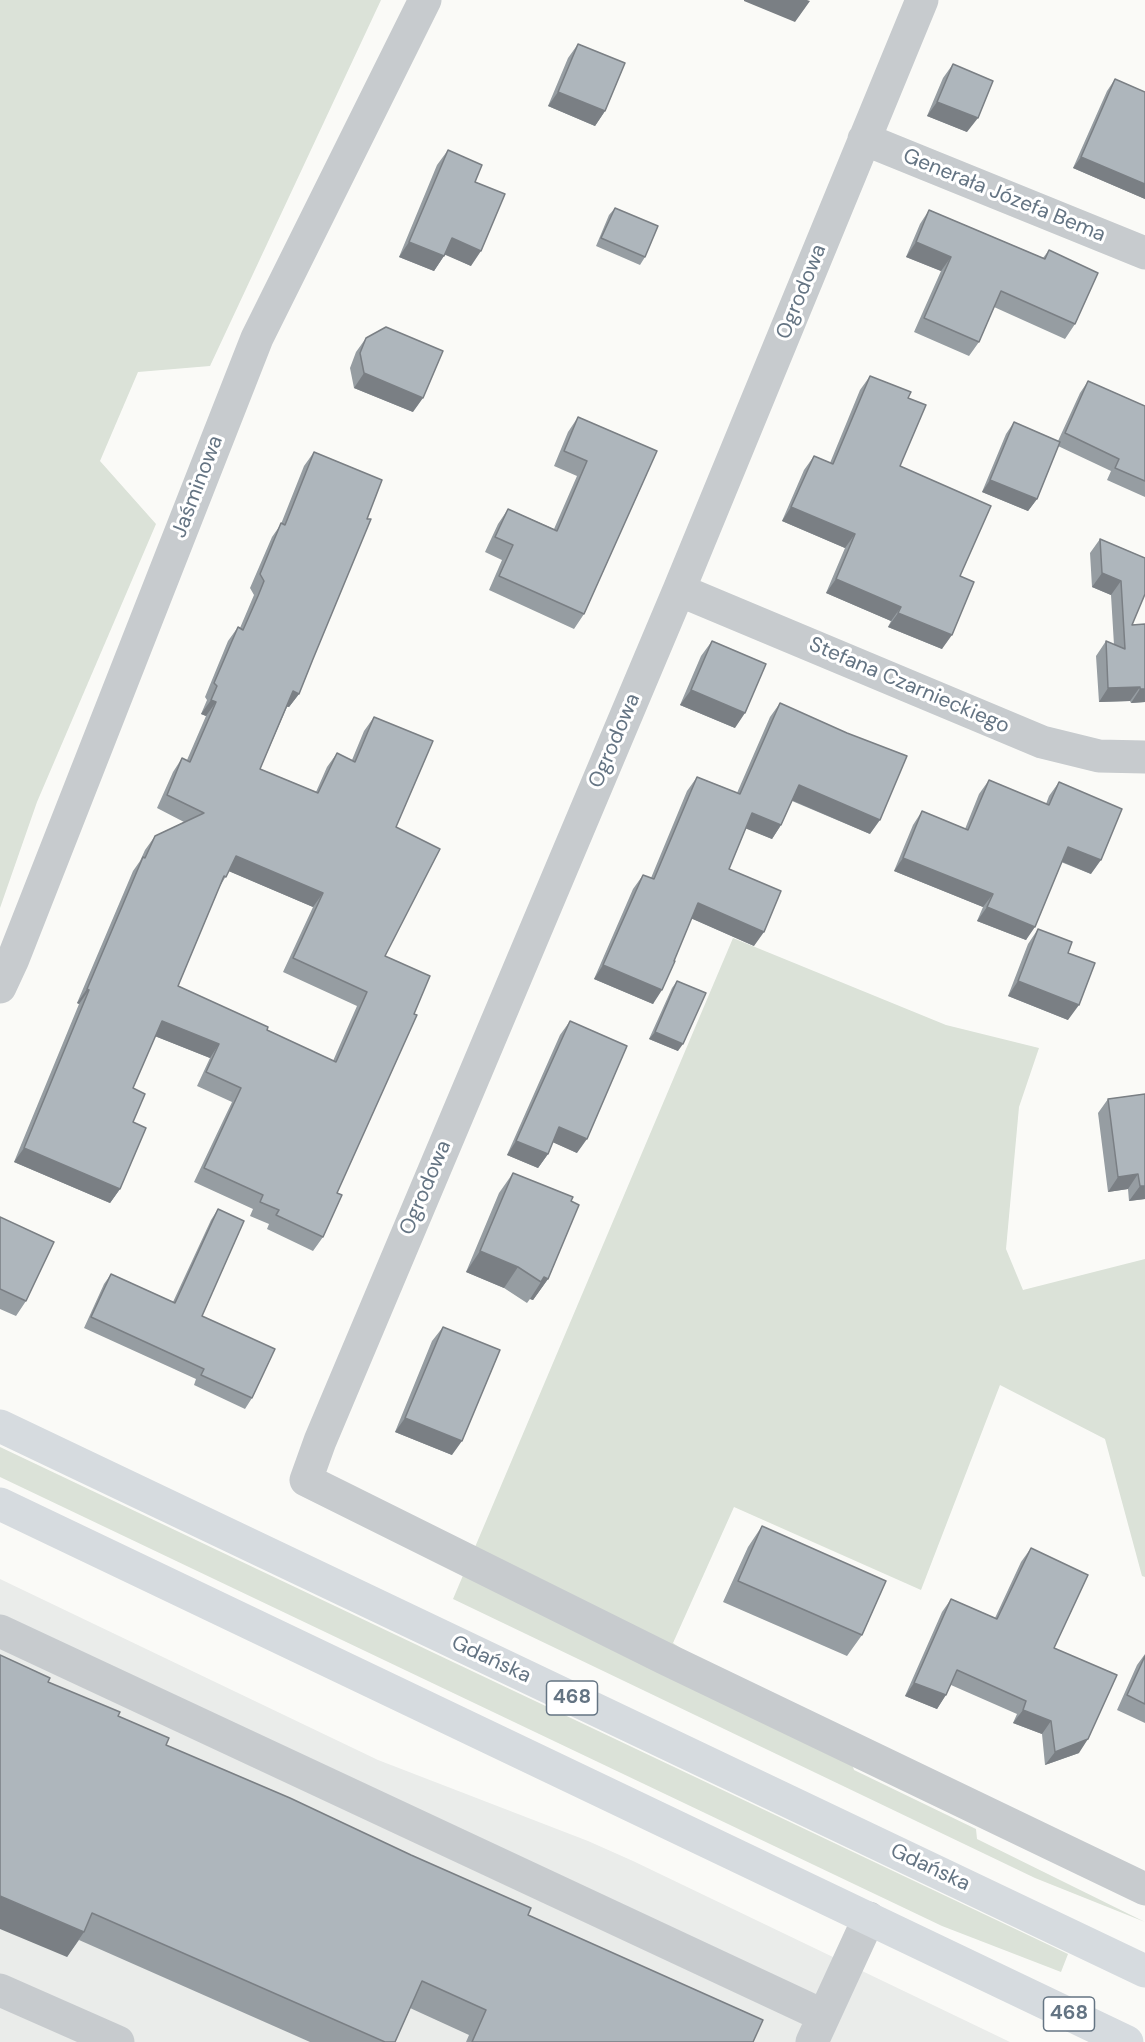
<!DOCTYPE html>
<html>
<head>
<meta charset="utf-8">
<style>
  body { margin:0 }
  canvas { display:block; background:#fafaf7 }
</style>
</head>
<body>
<canvas width="1145" height="2042"></canvas>
<script>
const ctx = document.querySelector('canvas').getContext('2d');
ctx.lineJoin = 'round';
function fill(path, color) { ctx.fillStyle = color; ctx.fill(path, 'evenodd'); }
function trace(path, color, width, dash) { ctx.strokeStyle = color; ctx.lineWidth = width; ctx.lineCap = dash ? 'butt' : 'round'; ctx.setLineDash(dash || []); ctx.stroke(path); }
function label(font, color, halo, rows, align = 'center') {
  ctx.font = font + ' "DM Sans",sans-serif'; ctx.lineWidth = 6; ctx.setLineDash([]); ctx.textBaseline = 'middle'; ctx.strokeStyle = halo; ctx.fillStyle = color; for (const [text, x, y, turn = 0] of rows) {
    ctx.save(); ctx.translate(x, y); ctx.rotate((+turn || 0) * Math.PI / 180); ctx.textAlign = isNaN(turn) ? turn : align; if (halo) ctx.strokeText(text, 0, 0); ctx.fillText(text, 0, 0); ctx.restore();
  }
}
fill(new Path2D(`
  M0 1579 378 1760 588 1841 633 1861 1010 2042H0Z`), '#eaecea');
fill(new Path2D(`
  M0 0H381L210 366 138 372 100 461 156 524 37 802 0 908Z
  M733 938 946 1025 1039 1048 1019 1107 1006 1249 1023 1290 1145 1259V1577L1142 1576 1105 1439 1000 1385 921 1590 734 1507 673 1643 851 1761 854 1770 976 1829 977 1839 1145 1922 1035 1878 453 1599Z
  M0 1447 1068 1954 1061 1972 942 1926 0 1477Z`), '#dbe2d8');
trace(new Path2D(`
  M922 0 679 590 320 1441 306 1480 664 1658 1145 1889
  M864 139 1145 253
  M679 590 1042 742 1099 756 1145 757
  M0 987 13 959 257 338 425 0
  M0 1631 824 2016
  M0 1990 118 2042
  M812 2042 869 1918`), '#c7cbce', 33);
trace(new Path2D(`
  M0 1426 1145 1971
  M0 1504 1127 2042`), '#d6dbdf', 33);
fill(new Path2D(`
  M578 44 605 111 595 126 548 106 568 58Z
  M953 64 967 132 927 116 943 78Z
  M1115 79 1145 92V199L1073 168 1107 91Z
  M448 150 475 182 471 266 445 254 434 271 399 257 437 165Z
  M615 208 645 257 640 265 596 246 609 215Z
  M929 210 1043 258 1049 250 1075 324 1065 339 994 307 979 342 969 356 914 332 941 271 906 257 920 224Z
  M366 338 413 412 354 388 350 368 356 352Z
  M870 376 908 398 900 466 960 576 942 649 888 627 891 621 826 593 845 548 782 521 804 470 814 456 830 463 860 390Z
  M1088 381 1145 406V497L1107 480 1111 471 1058 446 1037 499 1028 511 982 492 1006 434 1014 422 1058 441 1080 393Z
  M578 417 657 451 584 614 574 629 489 590 502 560 485 552 498 524 508 509 554 529 577 476 554 466 568 432Z
  M314 452 299 694 289 707H287L260 769 316 792 327 767 337 753 352 760 364 731 374 717 396 827 385 956 337 1193 323 1237 313 1251 267 1229 269 1224 250 1216 253 1209 194 1182 232 1102 197 1086 210 1058 155 1036 133 1088V1122L120 1189 110 1203 14 1162 79 1004 77 1003 133 871 140 861 145 850 155 836 184 822 157 808 173 772 182 758 187 760 206 716 201 714 207 700 205 697 228 641 238 627 240 628 254 595 250 588 272 537 281 524 304 466ZM229 871 313 907 283 972 357 1006 333 1061 267 1030 178 986 219 888Z
  M1100 539 1145 558 1132 625 1145 702 1131 703 1130 701 1099 702 1096 656 1106 641 1114 645 1111 595 1092 587 1090 553Z
  M712 641 735 728 680 705 701 656Z
  M780 703 870 834 792 801 781 825 772 839 746 828 729 869 754 946 691 918 653 1004 594 979 633 889 643 875 651 878 687 791 697 777 737 793 770 717Z
  M989 780 1046 804 1049 796 1059 782 1091 874 1061 862 1026 940 977 921 983 907 894 871 913 825 922 811 965 829 979 794Z
  M1038 929 1068 953V1020L1008 996 1028 944Z
  M677 981 678 1051 649 1039 672 988Z
  M570 1021 577 1153 553 1142 548 1154 538 1168 507 1155 560 1035Z
  M1145 1094V1199L1129 1201 1128 1189 1108 1192 1098 1113 1108 1099Z
  M513 1173 571 1201 548 1279 533 1300 530 1299 527 1303 504 1288 466 1272 499 1193Z
  M218 1209 202 1316 252 1398 245 1409 194 1385 196 1379 84 1328 104 1284 111 1274 173 1302 211 1220Z
  M0 1217 26 1301 16 1316 0 1309Z
  M443 1327 452 1455 395 1432 432 1341Z
  M762 1526 862 1635 847 1656 723 1602 748 1547Z
  M1031 1548 1079 1753 1045 1765 1042 1734 1013 1723 1017 1714 951 1685 937 1709 905 1696 942 1612 951 1599 995 1618 1021 1562Z
  M1145 1654V1723L1117 1710 1137 1665Z
  M48 1682 118 1716 166 1745 528 1915 753 2042H466L469 2035 410 2008 395 2042H310L79 1940 67 1957Z`), '#969da2');
fill(new Path2D(`
  M744 0H807L810 1 795 22 744 1Z
  M558 92 605 111 595 126 548 106Z
  M937 102 978 118 967 132 927 116Z
  M1081 157 1145 184V199L1073 168Z
  M452 238 481 251 471 266 441 253Z
  M409 242 444 256 434 271 399 257Z
  M916 242 951 257 941 271 906 257Z
  M364 373 423 398 413 412 354 388Z
  M990 480 1037 499 1028 511 982 492Z
  M791 507 855 534 845 548 782 521Z
  M1102 573 1121 581 1111 595 1092 587Z
  M836 579 901 607 891 621 826 593Z
  M898 613 952 635 942 649 888 627Z
  M1140 687 1130 701 1099 702 1108 688Z
  M1140 689H1145V702L1131 703Z
  M691 690 745 713 735 728 680 705Z
  M293 691 299 694 289 707 283 705Z
  M211 700 216 702 206 716 201 714Z
  M799 785 880 820 870 834 789 799Z
  M752 813 781 825 772 839 742 827Z
  M1068 847 1101 860 1091 874 1058 860Z
  M236 856 323 893 313 907 226 870Z
  M903 858 993 894 983 907 894 871Z
  M698 903 764 932 754 946 688 917Z
  M987 907 1035 927 1026 940 977 921Z
  M603 965 662 990 653 1004 594 979Z
  M1018 981 1079 1005 1068 1020 1008 996Z
  M87 989 89 990 79 1004 77 1003Z
  M162 1021 219 1044 210 1058 152 1035Z
  M655 1032 683 1044 678 1051 649 1039Z
  M559 1127 587 1139 577 1153 550 1141Z
  M516 1141 548 1154 538 1168 507 1155Z
  M24 1148 120 1189 110 1203 14 1162Z
  M1138 1174 1128 1189 1108 1192 1118 1177Z
  M1140 1186H1145V1199L1129 1201Z
  M480 1251 518 1267 504 1288 466 1272Z
  M544 1277 548 1279 533 1300 530 1299 541 1282Z
  M405 1418 462 1441 452 1455 395 1432Z
  M914 1683 946 1695 937 1709 905 1696Z
  M1023 1710 1051 1721 1042 1734 1013 1723Z
  M1088 1739 1079 1753 1045 1765 1055 1752Z
  M0 1896 84 1932 67 1957 0 1929Z`), '#7a7f84');
const building = new Path2D(`
  M578 44 625 63 605 111 558 92Z
  M953 64 993 81 978 118 937 102Z
  M1115 79 1145 92V184L1081 157Z
  M448 150 482 165 475 182 505 194 481 251 452 238 444 256 409 242Z
  M615 208 658 226 645 257 601 238Z
  M929 210 1045 259 1049 250 1098 273 1075 324 1001 291 979 342 924 318 951 257 916 242Z
  M386 327 443 351 423 398 364 373 360 353 366 338Z
  M870 376 911 392 908 398 926 405 900 466 991 506 960 576 974 582 952 635 898 613 901 607 836 579 855 534 791 507 814 456 833 464Z
  M1088 381 1145 406V481L1115 468 1119 459 1065 433Z
  M578 417 657 451 584 614 499 576 513 545 495 537 508 509 557 531 587 461 564 451Z
  M1014 422 1060 442 1037 499 990 480Z
  M314 452 382 480 367 519H371L313 659 299 694 293 691 260 769 318 793 337 753 355 762 374 717 433 741 396 827 440 849 385 956 430 976 414 1014 417 1015 337 1193 342 1195 323 1237 276 1215 279 1210 260 1202 263 1195 204 1168 241 1088 206 1072 219 1044 162 1021 133 1088 145 1094 133 1122 146 1128 120 1189 24 1148 89 990 87 989 143 857 145 858 155 836 204 813 167 795 182 758 190 762 216 702 211 700 217 686 214 683 238 627 243 630 258 596 264 581 260 574 281 523 285 525ZM236 856 323 893 293 958 367 992 336 1062 267 1030 268 1027 178 986 224 876 226 877Z
  M1100 539 1145 558V594L1132 625 1145 624V689H1140V687L1108 688 1106 641 1125 649 1121 581 1102 573Z
  M712 641 766 664 745 713 691 690Z
  M780 703 847 733 907 756 880 820 799 785 781 825 752 813 729 869 781 891 764 932 698 903 674 961H675L662 990 603 965 643 875 654 879 697 777 740 794Z
  M989 780 1049 805 1059 782 1122 809 1101 860 1068 847 1035 927 987 907 993 894 903 858 922 811 968 830Z
  M1038 929 1072 942 1068 953 1095 963 1079 1005 1018 981Z
  M677 981 706 993 683 1044 655 1032Z
  M570 1021 627 1046 587 1139 559 1127 548 1154 516 1141Z
  M1145 1094V1186H1140L1138 1174 1118 1177 1108 1099Z
  M513 1173 573 1197 571 1201 579 1205 548 1279 544 1277 541 1282 518 1267 480 1251Z
  M218 1209 244 1221 202 1316 275 1349 252 1398 201 1375 204 1369 91 1317 111 1274 175 1303Z
  M0 1217 54 1242 26 1301 0 1289Z
  M443 1327 500 1350 462 1441 405 1418Z
  M762 1526 886 1581 862 1635 738 1581Z
  M1031 1548 1088 1575 1054 1648 1117 1675 1088 1739 1055 1752 1051 1721 1023 1710 1026 1701 957 1670 946 1695 914 1683 951 1599 997 1619Z
  M0 1655 50 1678 48 1682 120 1712 118 1716 169 1738 166 1745 290 1798 411 1855 531 1908 528 1915 763 2020 753 2042H472L486 2010 422 1981 395 2042H385L92 1913 84 1932 0 1896Z
  M1145 1656V1704L1127 1695Z`);
fill(building, '#aeb6bc');
trace(building, '#7a7f84', 1.5);
for (const [x, y, w] of [
  [572,1698,51],
  [1069,2014,51]
]) { const box = new Path2D(); box.roundRect(x - w / 2, y - 17, w, 34, 4.5); ctx.fillStyle = '#fff'; ctx.fill(box); trace(box, '#647483', 1.5); }
label('bold 20px', '#647483', null, [
  ["468",572,1698],
  ["468",1069,2014]
]);
label('21px', '#647483', '#fff', [
  ["Generała Józefa Bema",1004,196,22],
  ["Ogrodowa",802,292,-68],
  ["Jaśminowa",198,487,-69],
  ["Stefana Czarnieckiego",909,686,23],
  ["Ogrodowa",615,741,-67],
  ["Ogrodowa",426,1188,-67],
  ["Gdańska",491,1660,25],
  ["Gdańska",930,1868,25]
]);
</script>
</body>
</html>
